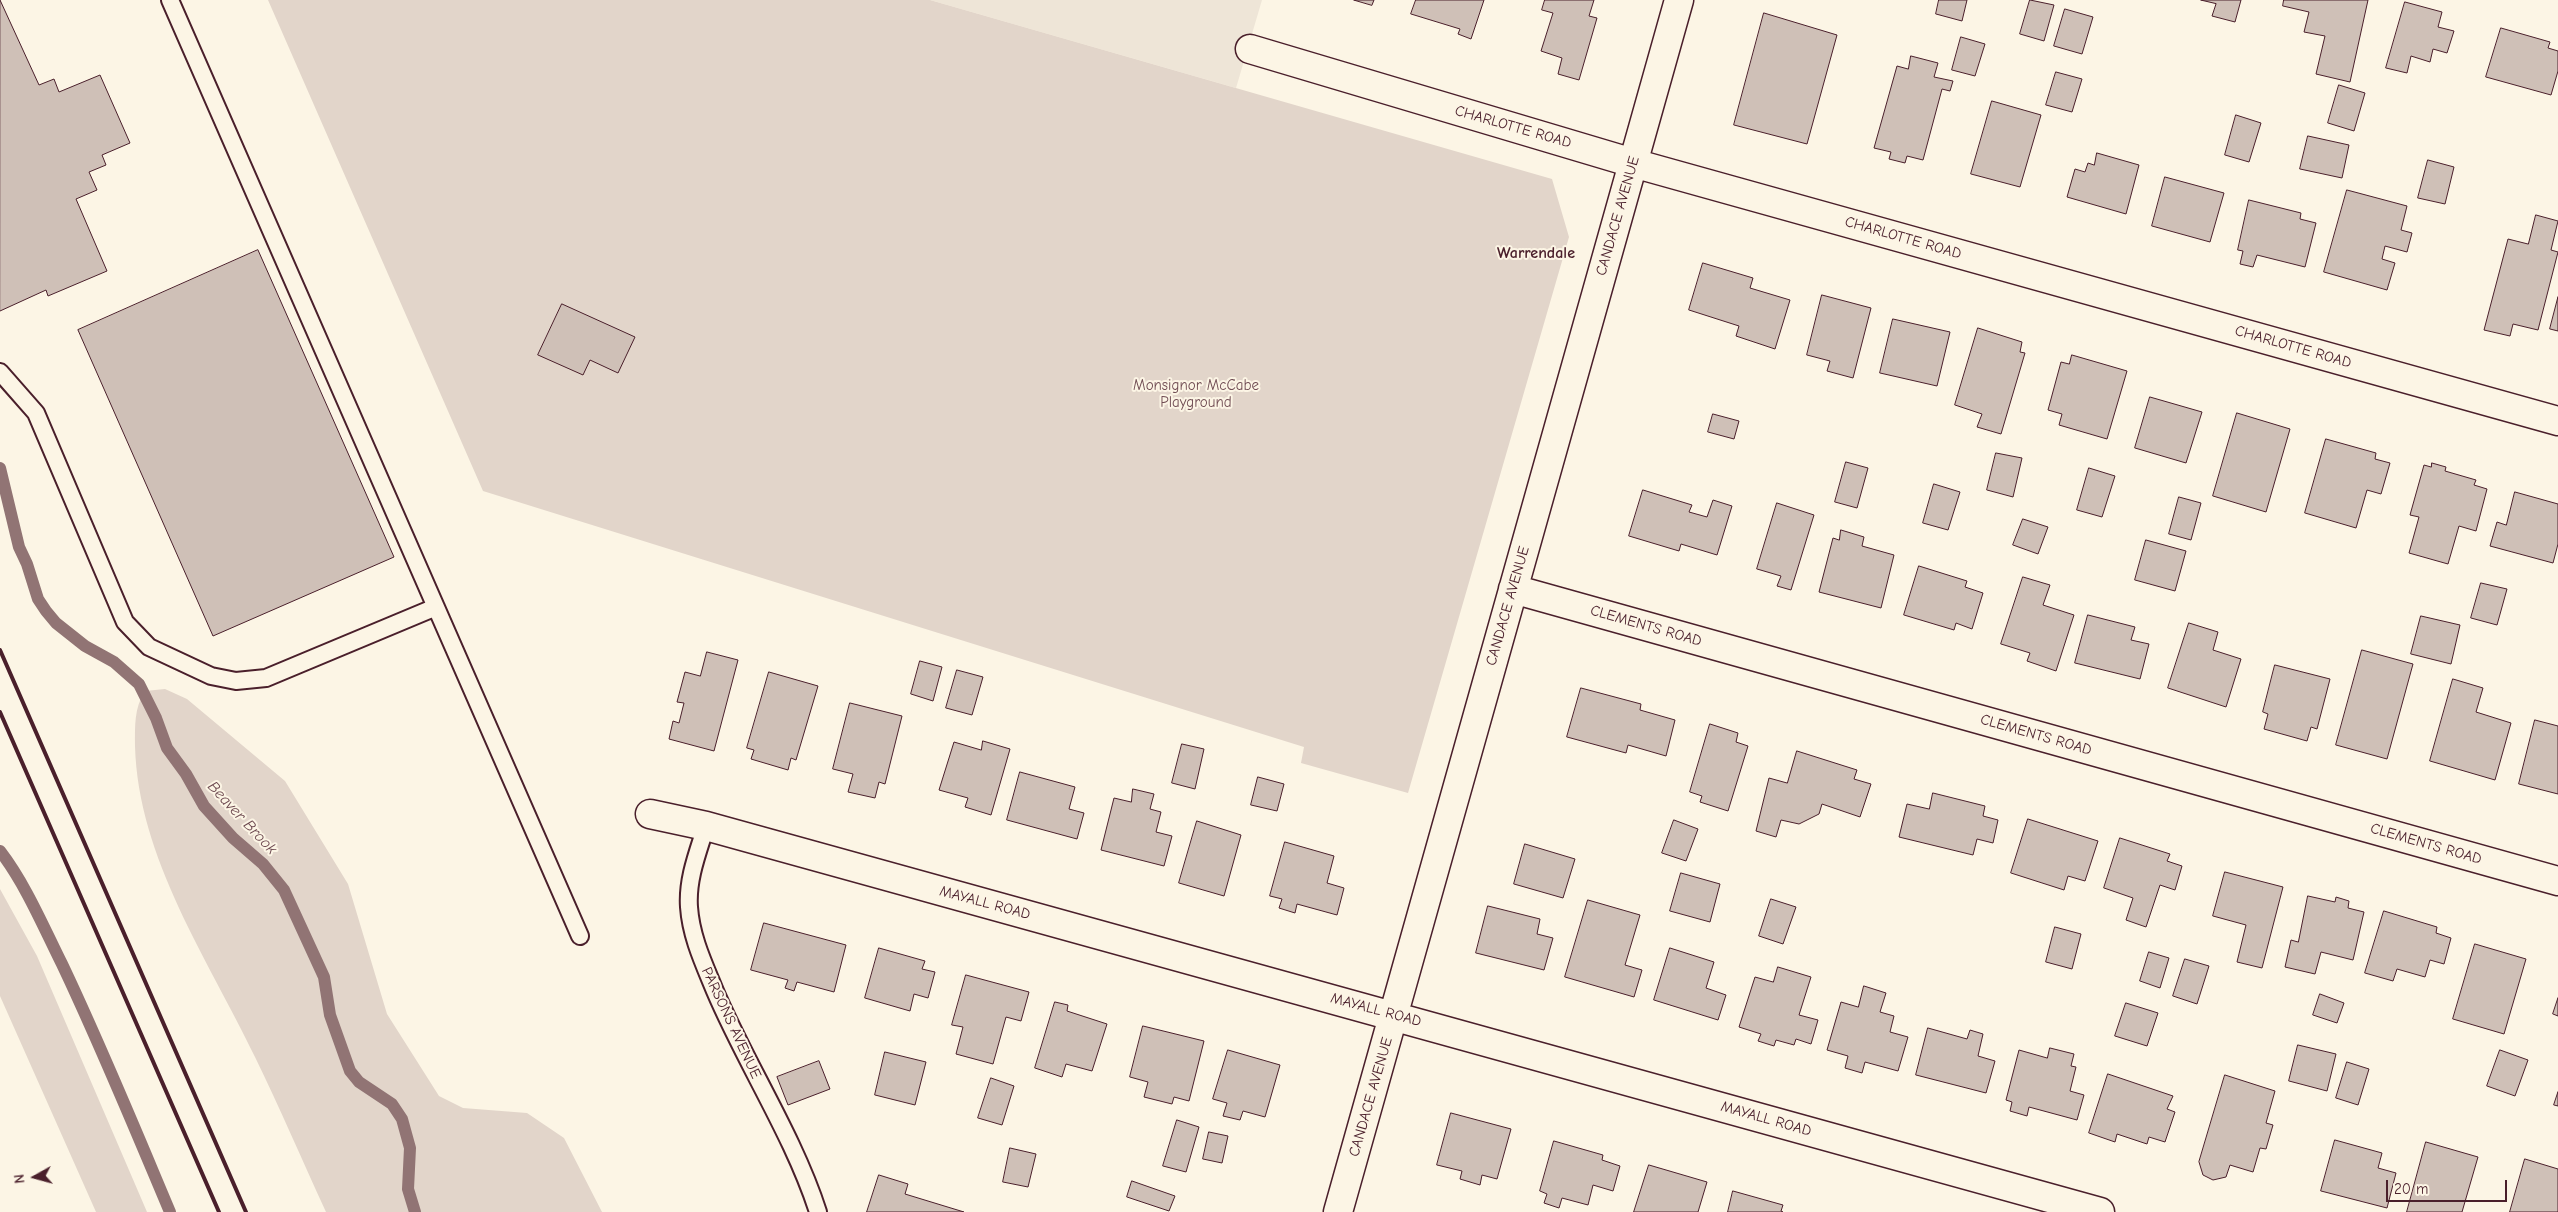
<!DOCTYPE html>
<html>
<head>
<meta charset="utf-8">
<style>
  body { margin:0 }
  #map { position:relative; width:2558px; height:1212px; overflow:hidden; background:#fcf5e5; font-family:"Comic Neue",sans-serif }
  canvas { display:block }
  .north { position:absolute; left:10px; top:1152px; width:50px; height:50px; -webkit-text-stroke:4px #fcf5e5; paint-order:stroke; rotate:263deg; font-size:14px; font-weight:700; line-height:20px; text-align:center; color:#4a1f2b }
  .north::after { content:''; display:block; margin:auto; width:18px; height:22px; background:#4a1f2b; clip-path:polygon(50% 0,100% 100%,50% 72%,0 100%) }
  .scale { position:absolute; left:2386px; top:1180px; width:121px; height:22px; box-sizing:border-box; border:2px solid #4a1f2b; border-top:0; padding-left:6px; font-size:15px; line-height:18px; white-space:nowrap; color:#4a1f2b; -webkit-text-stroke:4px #fcf5e5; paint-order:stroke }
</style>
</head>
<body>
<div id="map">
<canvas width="2558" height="1212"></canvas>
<div class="north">N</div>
<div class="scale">20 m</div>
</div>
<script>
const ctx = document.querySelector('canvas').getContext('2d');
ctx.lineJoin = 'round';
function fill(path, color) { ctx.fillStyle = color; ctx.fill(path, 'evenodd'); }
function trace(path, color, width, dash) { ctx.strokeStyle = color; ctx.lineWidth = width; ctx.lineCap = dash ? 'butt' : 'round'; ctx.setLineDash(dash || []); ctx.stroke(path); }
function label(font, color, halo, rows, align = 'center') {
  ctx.font = font + ' "Comic Neue",sans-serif'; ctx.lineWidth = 4; ctx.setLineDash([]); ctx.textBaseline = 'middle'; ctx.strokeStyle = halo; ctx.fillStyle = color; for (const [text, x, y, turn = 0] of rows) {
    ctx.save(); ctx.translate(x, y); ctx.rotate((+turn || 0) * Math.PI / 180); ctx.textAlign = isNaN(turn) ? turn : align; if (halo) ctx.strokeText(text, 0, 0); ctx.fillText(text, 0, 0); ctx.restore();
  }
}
fill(new Path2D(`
  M930 0H1262L1236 88Z`), '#eee5d7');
fill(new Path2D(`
  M268 0H930L1552 179 1569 237 1408 793 1301 763 1304 747 483 491Z
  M165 689 187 699 285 781 348 884 387 1014 439 1096 463 1108 527 1113 564 1138 602 1212H326C302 1160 280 1108 255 1057 208 959 138 858 135 746 135 726 134 708 145 691Z
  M0 889 37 956 147 1212H96L0 996Z`), '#e2d5ca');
trace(new Path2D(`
  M0 468 19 547 27 564 38 599 46 611 56 623 85 646 114 662 139 684 156 718 167 748 186 774 204 806 233 838 263 864 284 890 324 977 330 1015 350 1071 359 1082 392 1104 402 1119 410 1148 408 1189 415 1212
  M0 851C26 885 43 926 62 964 101 1046 135 1129 170 1212`), '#917474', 12);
const building = new Path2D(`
  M0 0 39 85 54 79 59 92 100 75 130 143 102 155 106 165 89 172 97 190 76 199 107 271 48 296 46 290 0 311Z
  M1354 0H1374L1372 5Z
  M1416 0H1484L1471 39 1458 34 1460 29 1411 14Z
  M1545 0H1594L1589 16 1597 18 1579 80 1558 74 1562 58 1541 51 1553 13 1542 10Z
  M1939 0H1967L1962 21 1936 14Z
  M2030 0 2054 5 2044 41 2020 34Z
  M2201 0H2241L2235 22 2212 16 2216 4Z
  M2284 0H2368L2350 82 2316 74 2325 36 2304 32 2309 12 2283 6Z
  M2405 2 2442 12 2438 27 2454 31 2447 53 2433 49 2430 62 2411 56 2407 73 2386 68Z
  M2065 9 2093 17 2082 54 2054 46Z
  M1764 13 1837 35 1807 144 1734 125Z
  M2501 28 2550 42 2548 48 2558 51V71L2551 95 2486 77Z
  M1961 37 1985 44 1975 76 1952 70Z
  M1911 56 1938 63 1934 77 1953 81 1950 91 1942 89 1923 160 1907 156 1905 163 1889 159 1891 152 1874 148 1897 66 1908 69Z
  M2056 72 2082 79 2072 112 2046 105Z
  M2339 85 2365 93 2354 131 2328 123Z
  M1992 101 2041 115 2020 187 1971 174Z
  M2236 115 2261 123 2249 162 2225 155Z
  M2308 136 2349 145 2342 178 2300 169Z
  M2097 153 2139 165 2126 214 2067 197 2075 169 2085 172 2088 163 2094 165Z
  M2428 160 2454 167 2445 204 2418 198Z
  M2165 177 2224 193 2210 242 2152 226Z
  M2347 190 2407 206 2401 230 2412 233 2407 252 2385 246 2382 259 2395 263 2387 290 2324 272Z
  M2249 200 2301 213 2300 219 2316 223 2305 267 2257 255 2253 267 2240 264 2243 251 2238 250Z
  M2536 215 2558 221 2551 250 2558 252 2538 330 2513 324 2510 336 2484 330 2508 239 2528 244Z
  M258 250 394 557 213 636 78 330Z
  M1703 263 1753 278 1750 288 1790 300 1775 349 1736 336 1739 326 1689 310Z
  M1822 295 1871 308 1853 378 1827 371 1830 361 1807 355Z
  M2558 297V331L2550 329Z
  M562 304 635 337 618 373 590 360 583 375 538 355Z
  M1893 319 1950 332 1937 386 1880 373Z
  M1978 328 2022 342 2020 352 2025 353 2001 434 1977 427 1982 414 1955 405Z
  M2072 355 2127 371 2107 439 2059 425 2062 414 2048 410 2061 362 2069 364Z
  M2150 397 2202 412 2186 463 2135 448Z
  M2237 413 2290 429 2266 512 2213 496Z
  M1713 414 1739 421 1734 439 1708 432Z
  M2326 439 2376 453 2375 459 2390 463 2381 494 2367 490 2356 528 2305 513Z
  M1996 453 2022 458 2013 497 1987 490Z
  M1846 462 1868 468 1857 508 1835 502Z
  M2432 463 2446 467 2445 471 2476 480 2474 485 2487 489 2476 531 2459 526 2448 564 2409 553 2419 517 2410 515 2424 465 2431 467Z
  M2089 468 2115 476 2102 517 2077 510Z
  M1934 484 1960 492 1948 530 1923 523Z
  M1643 490 1692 505 1689 512 1707 517 1713 500 1732 506 1717 555 1681 544 1679 551 1629 536Z
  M2515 492 2558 504V544L2553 563 2490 546 2497 522 2506 525Z
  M2179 497 2201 503 2191 540 2169 534Z
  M1777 503 1814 515 1791 590 1777 586 1781 576 1757 569Z
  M2023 519 2048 527 2038 554 2013 545Z
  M1841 530 1864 537 1862 546 1894 555 1881 608 1819 592 1833 538 1839 540Z
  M2146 540 2186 551 2175 591 2135 580Z
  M1919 566 1967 581 1965 587 1983 593 1972 629 1956 623 1954 630 1904 615Z
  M2023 577 2050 585 2043 605 2074 615 2056 671 2027 661 2030 653 2001 644Z
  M2481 583 2507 589 2497 625 2471 618Z
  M2088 615 2135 627 2131 640 2149 644 2140 679 2075 663Z
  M2421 616 2460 625 2451 664 2411 654Z
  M2189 623 2218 632 2213 650 2241 659 2226 707 2168 688Z
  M2362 650 2413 664 2387 759 2336 745Z
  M707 652 738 660 714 751 669 739 673 721 679 723 684 703 677 702 685 672 700 676Z
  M920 661 942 667 933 701 911 694Z
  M2275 665 2330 679 2317 729 2311 727 2307 741 2264 729 2268 714 2263 712Z
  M957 670 983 677 972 715 946 708Z
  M769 672 818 686 796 760 791 758 788 770 751 759 754 750 747 748Z
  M2453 679 2483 688 2476 712 2511 723 2495 780 2430 761Z
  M1581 688 1641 704 1640 710 1675 720 1666 756 1628 745 1626 753 1567 737Z
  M850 703 902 716 885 784 879 782 875 798 848 792 853 774 833 769Z
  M2535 720 2558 726V794L2519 784Z
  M1710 724 1738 733 1736 742 1748 746 1728 811 1700 802 1702 796 1690 792Z
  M983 741 1010 749 991 815 965 807 968 798 939 790 954 742 981 750Z
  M1182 744 1204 749 1195 789 1172 783Z
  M1797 751 1857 770 1854 779 1871 784 1860 817 1822 804 1819 814 1799 824 1781 820 1776 837 1756 831 1769 778 1787 783Z
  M1020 772 1075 787 1069 809 1084 813 1077 839 1007 820Z
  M1258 777 1284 784 1277 811 1251 805Z
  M1133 789 1154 794 1150 809 1161 812 1156 832 1172 836 1164 866 1101 850 1114 798 1131 802Z
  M1933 793 1985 806 1983 816 1998 820 1993 843 1977 839 1973 855 1899 837 1907 804 1929 809Z
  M2028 819 2098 841 2085 881 2068 876 2064 890 2011 873Z
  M1674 820 1698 829 1686 861 1662 853Z
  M1197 821 1241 835 1224 896 1179 883Z
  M2120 838 2170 854 2167 861 2182 866 2175 890 2160 885 2146 927 2126 920 2133 898 2104 888Z
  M1285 842 1334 856 1327 883 1344 888 1337 915 1297 904 1295 913 1279 908 1282 899 1270 896Z
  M1525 844 1575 859 1563 898 1514 884Z
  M2225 872 2283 887 2262 968 2237 962 2246 925 2213 916Z
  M1681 873 1720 884 1710 922 1670 911Z
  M2308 896 2335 902 2336 897 2349 901 2348 908 2364 912 2353 960 2321 952 2315 974 2285 967 2291 940 2298 942Z
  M1771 899 1796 907 1783 944 1759 936Z
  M1588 900 1640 915 1625 965 1642 970 1634 997 1565 977Z
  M1488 906 1540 919 1537 934 1553 938 1544 970 1476 953Z
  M2384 911 2437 927 2436 933 2451 938 2444 964 2430 960 2425 977 2397 969 2393 981 2365 973Z
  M764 923 846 945 834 992 797 982 794 991 785 988 788 980 751 970Z
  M2055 927 2081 934 2072 969 2046 962Z
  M2475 944 2526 959 2504 1034 2453 1019Z
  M879 948 925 961 922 969 935 972 928 998 914 994 910 1011 865 998Z
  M1670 948 1714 962 1706 988 1726 995 1718 1020 1654 1000Z
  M2149 952 2169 958 2160 988 2140 981Z
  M2185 959 2209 966 2197 1004 2173 996Z
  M1778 967 1811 977 1799 1015 1818 1020 1811 1044 1796 1039 1794 1045 1776 1040 1774 1046 1758 1041 1761 1034 1739 1027 1755 977 1773 982Z
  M966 975 1029 992 1021 1021 1006 1017 993 1064 956 1054 963 1027 952 1025Z
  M1864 986 1886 993 1880 1012 1894 1016 1890 1032 1908 1037 1898 1071 1865 1062 1862 1073 1845 1068 1848 1056 1827 1050 1841 1002 1858 1007Z
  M2320 994 2344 1003 2337 1023 2313 1015Z
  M2558 998V1016L2553 1014Z
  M1055 1002 1068 1005 1067 1011 1107 1024 1092 1071 1066 1064 1062 1077 1035 1068Z
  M2126 1003 2158 1013 2147 1046 2115 1036Z
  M1143 1026 1204 1041 1189 1101 1174 1097 1172 1104 1144 1097 1148 1082 1130 1077Z
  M1928 1028 1967 1039 1970 1030 1983 1034 1978 1056 1995 1061 1986 1093 1916 1075Z
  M2298 1045 2336 1054 2327 1091 2289 1081Z
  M2050 1048 2074 1054 2071 1066 2076 1067 2070 1091 2084 1095 2077 1120 2029 1107 2027 1116 2010 1111 2012 1102 2006 1100 2019 1050 2047 1058Z
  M1228 1050 1280 1065 1265 1117 1243 1111 1240 1120 1223 1116 1227 1103 1213 1099Z
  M2500 1050 2528 1060 2515 1096 2487 1086Z
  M885 1052 926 1062 915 1105 875 1095Z
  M819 1061 830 1089 788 1105 777 1077Z
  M2347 1062 2369 1069 2358 1105 2336 1098Z
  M2108 1074 2173 1096 2167 1109 2175 1112 2165 1142 2149 1137 2147 1144 2117 1134 2115 1142 2089 1133Z
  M2225 1075 2275 1091 2266 1123 2273 1125 2266 1149 2260 1148 2253 1172 2230 1165 2226 1177 2213 1180 2203 1175 2199 1162Z
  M991 1078 1014 1086 1002 1125 978 1118Z
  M2558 1092V1106L2554 1105Z
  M1451 1113 1511 1129 1497 1179 1482 1175 1480 1185 1460 1179 1462 1171 1437 1165Z
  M1177 1120 1199 1127 1186 1172 1163 1166Z
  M1209 1132 1228 1136 1222 1163 1203 1159Z
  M2335 1140 2382 1153 2378 1168 2396 1173 2387 1208 2321 1191Z
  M1554 1141 1603 1155 1602 1160 1620 1166 1613 1191 1593 1185 1588 1205 1562 1198 1559 1208 1544 1203 1547 1194 1540 1191Z
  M2426 1142 2478 1157 2462 1212H2407Z
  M1010 1148 1036 1154 1028 1187 1003 1182Z
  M2525 1159 2558 1169V1212H2510Z
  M1649 1165 1707 1182 1698 1212H1634Z
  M879 1175 908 1184 905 1194 964 1212H867Z
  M1132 1181 1175 1196 1169 1211 1127 1197Z
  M1733 1191 1783 1205 1781 1211 1783 1212H1728Z`);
fill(building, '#cfc0b7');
trace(building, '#4a1f2b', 1);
const service = new Path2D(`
  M170 0 580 936
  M0 372 36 413 125 622 149 647 211 676 236 681 266 678 436 607
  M706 826C698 852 687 879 689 907 691 937 704 964 715 991 746 1064 794 1137 818 1212`);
const minor = new Path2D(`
  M1250 49 1633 163 2558 421
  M1513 589 2558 881
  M650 814 706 826 2100 1212
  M1338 1212 1679 0`);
trace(service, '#4a1f2b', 20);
trace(minor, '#4a1f2b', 31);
trace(service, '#fcf5e5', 16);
trace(minor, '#fcf5e5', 28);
trace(new Path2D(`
  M0 650 246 1212
  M0 712 219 1212`), '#4a1f2b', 4);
label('15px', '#4a1f2b', '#fcf5e5', [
  ["CHARLOTTE ROAD",1513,127,16],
  ["CANDACE AVENUE",1618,216,-74],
  ["CHARLOTTE ROAD",1903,238,16],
  ["CHARLOTTE ROAD",2293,347,16],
  ["CANDACE AVENUE",1508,606,-74],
  ["CLEMENTS ROAD",1646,626,16],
  ["CLEMENTS ROAD",2036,735,16],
  ["CLEMENTS ROAD",2426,844,16],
  ["MAYALL ROAD",985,903,15],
  ["MAYALL ROAD",1376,1010,15],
  ["PARSONS AVENUE",731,1023,65],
  ["CANDACE AVENUE",1371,1097,-74],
  ["MAYALL ROAD",1766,1119,16]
]);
label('15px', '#704c53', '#fcf5e5', [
  ["Monsignor McCabe",1196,386],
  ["Playground",1196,403]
]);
label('bold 16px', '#4a1f2b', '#fcf5e5', [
  ["Warrendale",1536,253]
]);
label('italic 16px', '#6d4950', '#fcf5e5', [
  ["Beaver Brook",242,818,47]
]);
</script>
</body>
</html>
